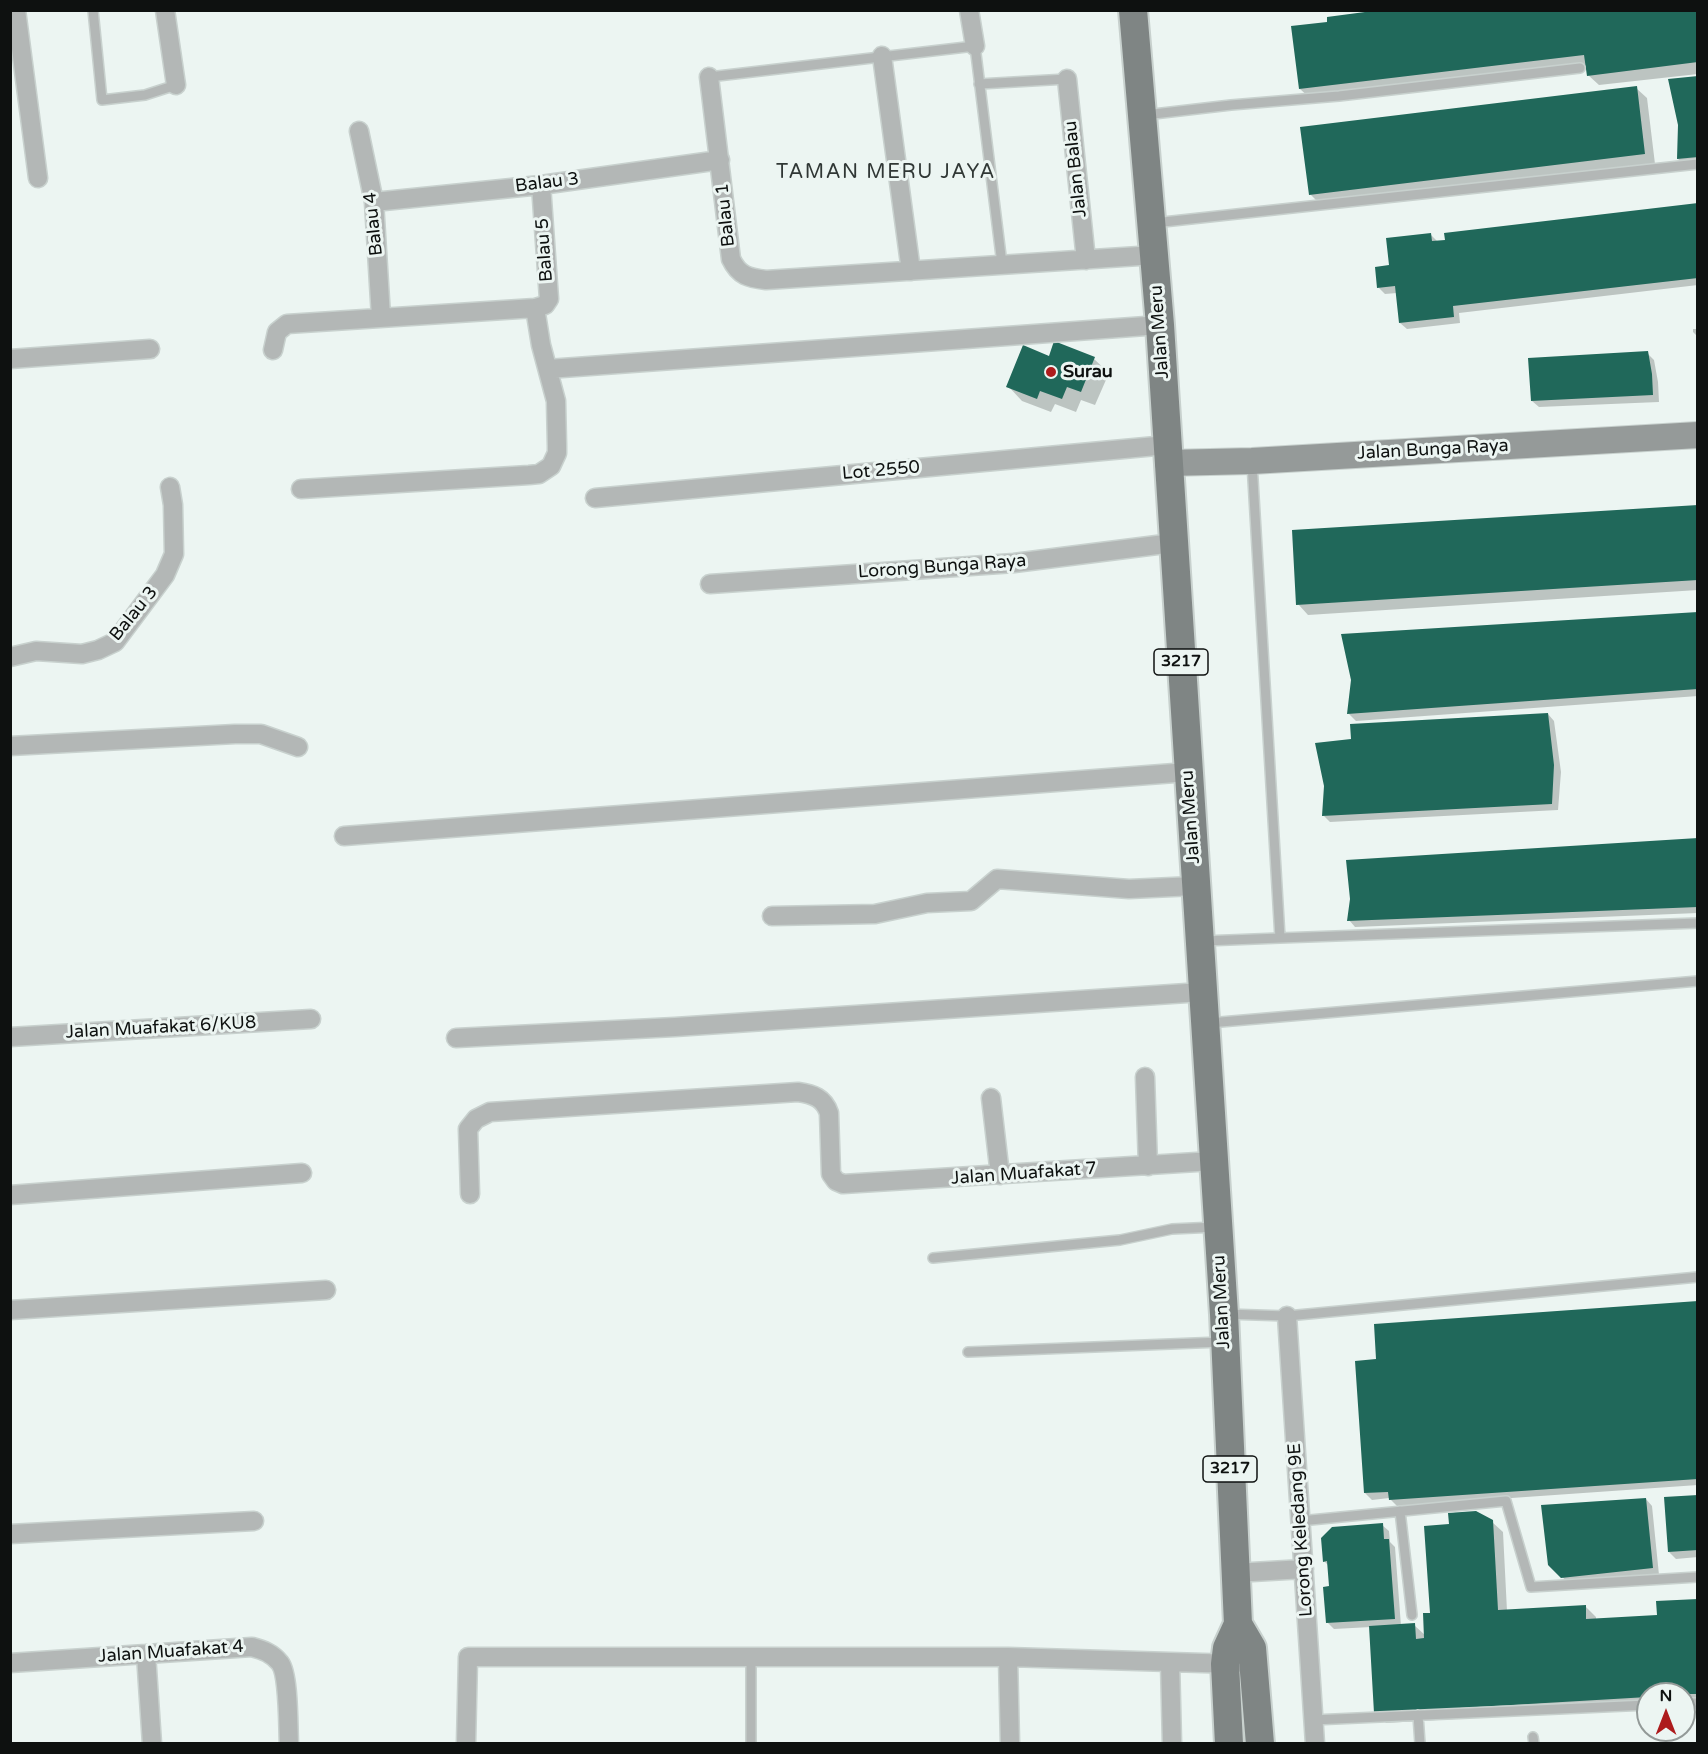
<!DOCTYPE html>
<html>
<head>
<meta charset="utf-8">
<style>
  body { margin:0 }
  #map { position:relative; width:1708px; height:1754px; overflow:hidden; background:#ecf5f2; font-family:"Varela Round",sans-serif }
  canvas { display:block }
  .frame { position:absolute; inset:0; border:12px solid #0e1110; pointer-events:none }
  .north { position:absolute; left:1636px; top:1682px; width:60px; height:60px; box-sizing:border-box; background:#ecf5f2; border:2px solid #939a98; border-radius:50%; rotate:0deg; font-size:16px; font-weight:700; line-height:24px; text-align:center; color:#0e1110 }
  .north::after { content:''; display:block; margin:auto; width:21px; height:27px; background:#ad1b1c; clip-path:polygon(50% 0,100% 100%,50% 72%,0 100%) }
</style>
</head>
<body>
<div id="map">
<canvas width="1708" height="1754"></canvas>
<div class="frame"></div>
<div class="north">N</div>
</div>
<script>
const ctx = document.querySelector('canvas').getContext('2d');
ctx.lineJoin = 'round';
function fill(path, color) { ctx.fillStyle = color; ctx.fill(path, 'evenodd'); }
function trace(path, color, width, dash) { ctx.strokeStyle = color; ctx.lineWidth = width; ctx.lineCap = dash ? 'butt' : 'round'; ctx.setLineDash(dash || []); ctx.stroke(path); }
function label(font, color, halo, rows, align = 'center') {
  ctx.font = font + ' "Varela Round",sans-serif'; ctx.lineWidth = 6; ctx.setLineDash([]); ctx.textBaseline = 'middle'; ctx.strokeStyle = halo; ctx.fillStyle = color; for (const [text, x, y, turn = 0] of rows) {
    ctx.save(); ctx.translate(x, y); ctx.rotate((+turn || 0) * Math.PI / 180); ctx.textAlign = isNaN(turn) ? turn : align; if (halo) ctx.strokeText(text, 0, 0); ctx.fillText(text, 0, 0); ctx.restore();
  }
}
fill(new Path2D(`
  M1698 10V74L1599 85 1588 75 1587 66 1311 99 1300 89 1329 23Z
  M1698 77V164L1685 165 1678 159Z
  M1636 88 1647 98 1655 164 1321 205 1310 194Z
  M1698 205V285L1459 313 1460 323 1407 329 1400 323 1397 293 1385 294 1379 288 1391 266 1430 234 1438 242Z
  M1693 329H1698V337L1693 332Z
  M1055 343 1094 359 1109 373 1095 405 1081 400 1076 412 1055 404 1051 412 1022 401 1008 386 1050 358Z
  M1647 353 1654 360 1658 382 1659 402 1539 407 1532 401Z
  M1698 507V590L1308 615 1298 604Z
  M1698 614V696L1356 721 1349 714 1353 680Z
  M1548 714 1554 721 1561 772 1558 810 1330 822 1324 816Z
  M1698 840V913L1355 927 1349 920Z
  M1698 1303V1485L1397 1506 1389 1498 1372 1500 1365 1493 1378 1361Z
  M1698 1496V1557L1676 1559 1669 1552Z
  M1646 1499 1652 1506 1659 1575 1569 1584 1550 1564Z
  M1492 1522 1503 1532 1507 1611 1585 1606 1596 1617V1620L1659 1616 1698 1600V1705H1684V1694H1648V1708L1386 1723 1376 1712 1371 1627 1334 1629 1327 1622 1331 1588 1329 1566 1324 1561 1382 1525 1389 1531 1390 1542 1395 1547 1401 1626 1414 1625 1426 1636 1431 1614Z`), '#0003');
fill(new Path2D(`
  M1380 10H1698V62L1587 76 1584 55 1299 89 1291 26 1327 22V17Z
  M1698 76V157L1677 159 1678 125 1668 79Z
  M1637 86 1645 154 1309 195 1300 127Z
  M1698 203V278L1453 306 1454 317 1399 323 1395 286 1377 288 1375 267 1389 265 1386 238 1431 233 1432 241 1445 240 1444 233Z
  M1054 341 1095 357 1081 392 1067 387 1062 399 1040 391 1037 399 1006 387 1023 345 1049 356Z
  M1648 351 1652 374 1653 395 1531 401 1528 358Z
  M1698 505V580L1296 605 1292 530Z
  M1698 612V689L1347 714 1351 680 1341 634Z
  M1548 713 1554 765 1552 804 1322 816 1324 786 1315 743 1351 739 1350 724Z
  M1698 838V907L1347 921 1350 899 1346 860Z
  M1698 1301V1479L1389 1500 1388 1492 1364 1493 1355 1361 1376 1359 1374 1324Z
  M1698 1495V1550L1668 1552 1664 1497Z
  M1646 1498 1653 1568 1561 1578 1548 1565 1541 1505Z
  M1476 1511 1493 1520 1498 1610 1586 1605V1619L1657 1615 1656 1601 1698 1599V1694H1648V1697L1374 1713 1369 1626 1415 1623 1416 1639 1424 1638 1423 1613H1430L1424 1526 1449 1524 1448 1513Z
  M1383 1523 1384 1539H1389L1395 1619 1326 1623 1323 1587 1329 1586 1327 1561 1323 1562 1321 1538 1332 1527Z`), '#20685a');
const lane = new Path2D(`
  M93 10 102 100 145 95 176 85
  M709 77 975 46 1002 264
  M979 84 1067 79
  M1145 115 1231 105 1339 96 1580 68
  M1154 223 1698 164
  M1252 463 1280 938 1698 923
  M1204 941 1280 938
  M1209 1023 1698 981
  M933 1258 1120 1240 1172 1229 1216 1227
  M1226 1314 1287 1316 1698 1277
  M968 1352 1221 1342
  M1400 1511 1412 1615
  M1300 1521 1506 1501 1531 1587 1698 1577
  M751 1657V1744
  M1684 1703H1698
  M1418 1715 1420 1744
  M1313 1720 1648 1705
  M1533 1737 1534 1744`);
const street = new Path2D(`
  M16 10 38 178
  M165 10 176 85
  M969 10 975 46
  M882 56 911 271
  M709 77 731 259C739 276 749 278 766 280L1155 255
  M1067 79 1086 260
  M359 131 374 202 381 317
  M374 202 541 185 720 160
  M273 350 277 332 287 324 535 308 545 305 549 299 541 185
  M10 359 150 349
  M548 369 1160 325
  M301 489 529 475 539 474 551 466 557 453V446L556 401 541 345 535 308
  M595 498 1167 445
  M710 584 1014 563 1173 543
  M10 657 36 651 82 654 98 650 115 642 165 575 174 554 173 505 170 487
  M10 746 235 734H261L298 747
  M344 836 1188 772
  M772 916 875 914 927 903 971 901 997 879 1129 889 1195 886
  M10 1037 311 1019
  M456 1038 675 1027 1202 992
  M1145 1077 1148 1166
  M991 1098 1000 1175
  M470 1194 468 1129 476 1119 490 1112 798 1092C813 1094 824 1098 829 1113L831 1174 836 1181 843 1184 1213 1161
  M10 1195 302 1173
  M10 1310 326 1290
  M1287 1316 1315 1744
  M10 1534 254 1521
  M1235 1573 1304 1569
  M146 1654 152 1744
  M1008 1657 1010 1744
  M1170 1662 1172 1744
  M10 1663 252 1647C263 1650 272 1653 280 1663 289 1675 288 1726 289 1744
  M466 1744 468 1657H1008L1235 1664`);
const secondary = new Path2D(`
  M1168 463 1252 461 1698 435`);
const primary = new Path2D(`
  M1133 10 1160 325 1224 1314 1238 1624 1227 1648 1225 1664 1229 1744
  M1238 1624 1252 1648 1260 1744`);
trace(lane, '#c8d1ce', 12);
trace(street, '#c8d1ce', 21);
trace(secondary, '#c8d1ce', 28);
trace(primary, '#c8d1ce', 32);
trace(lane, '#b3b7b6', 9);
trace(street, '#b3b7b6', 18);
trace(secondary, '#959a99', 26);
trace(primary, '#7f8584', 28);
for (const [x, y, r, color] of [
  [1051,372,6,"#ad1b1c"]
]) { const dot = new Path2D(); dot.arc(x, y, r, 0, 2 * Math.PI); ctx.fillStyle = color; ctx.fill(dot); trace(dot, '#ecf5f2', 2); }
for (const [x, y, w] of [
  [1181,662,54],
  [1230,1469,54]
]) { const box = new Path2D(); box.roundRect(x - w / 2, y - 13, w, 26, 4.5); ctx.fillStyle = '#ecf5f2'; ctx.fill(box); trace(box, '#0e1110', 1.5); }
label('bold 16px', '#0e1110', null, [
  ["3217",1181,662],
  ["3217",1230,1469]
]);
label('18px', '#0e1110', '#ecf5f2', [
  ["Jalan Balau",1076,169,-96],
  ["Balau 3",547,183,-7],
  ["Balau 1",726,215,-96],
  ["Balau 4",374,224,-96],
  ["Balau 5",545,250,-94],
  ["Jalan Meru",1160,332,-94],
  ["Jalan Bunga Raya",1433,450,-3],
  ["Lot 2550",881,471,-5],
  ["Lorong Bunga Raya",942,567,-4],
  ["Balau 3",134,614,-51],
  ["Jalan Meru",1191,817,-94],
  ["Jalan Muafakat 6/KU8",161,1028,-3],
  ["Jalan Muafakat 7",1024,1174,-4],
  ["Jalan Meru",1222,1302,-93],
  ["Lorong Keledang 9E",1301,1530,-94],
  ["Jalan Muafakat 4",171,1652,-4]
]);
label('bold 18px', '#0e1110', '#ecf5f2', [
  ["Surau",1063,372]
], 'left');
ctx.letterSpacing = '1.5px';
label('20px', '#303735', '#ecf5f2', [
  ["TAMAN MERU JAYA",886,173]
]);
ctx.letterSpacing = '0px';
</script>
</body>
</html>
